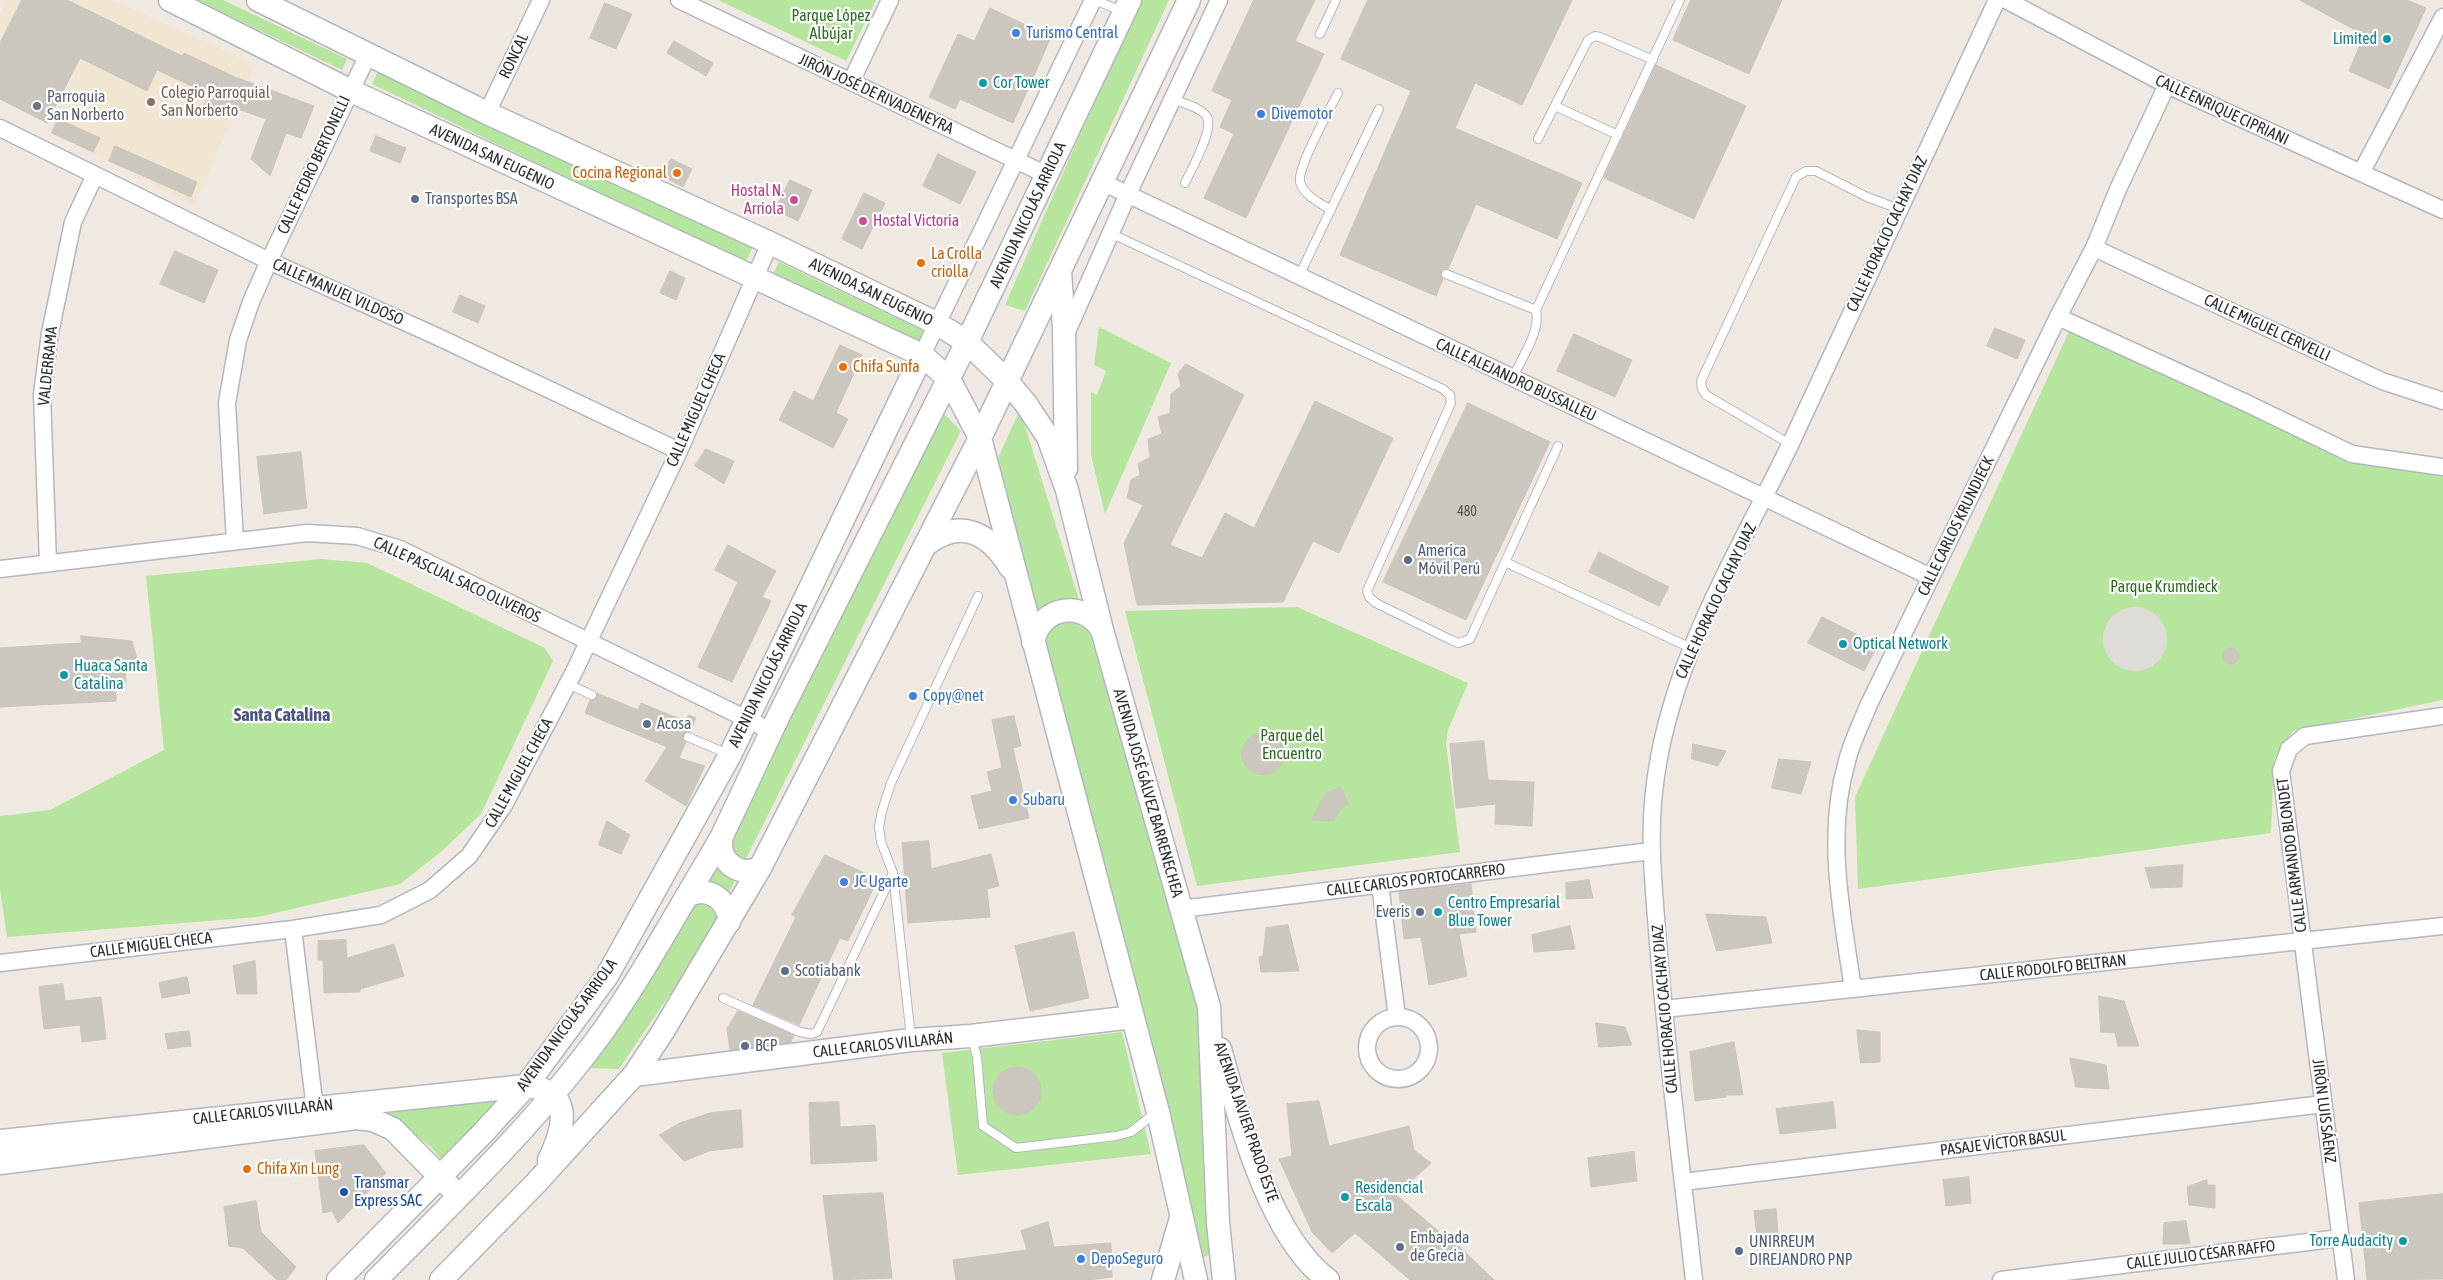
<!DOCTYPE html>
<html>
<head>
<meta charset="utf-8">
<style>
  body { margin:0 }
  canvas { display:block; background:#efe9e1 }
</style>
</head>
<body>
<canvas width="2443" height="1280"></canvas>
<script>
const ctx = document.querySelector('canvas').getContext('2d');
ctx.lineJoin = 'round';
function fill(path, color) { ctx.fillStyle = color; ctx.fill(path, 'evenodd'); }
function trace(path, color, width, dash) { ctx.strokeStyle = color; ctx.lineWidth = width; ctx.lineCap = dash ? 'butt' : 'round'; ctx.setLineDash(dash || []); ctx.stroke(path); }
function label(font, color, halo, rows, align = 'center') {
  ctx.font = font + ' "Asap Condensed",sans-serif'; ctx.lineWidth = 4.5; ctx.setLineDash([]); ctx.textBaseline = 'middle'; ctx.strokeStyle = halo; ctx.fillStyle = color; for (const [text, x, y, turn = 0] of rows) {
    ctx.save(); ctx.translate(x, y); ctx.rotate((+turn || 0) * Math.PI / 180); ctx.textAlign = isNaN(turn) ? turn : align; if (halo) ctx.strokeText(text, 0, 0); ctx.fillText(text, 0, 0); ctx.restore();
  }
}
fill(new Path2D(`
  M6 0H113L256 65 194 205 48 131 77 72 0 32V14Z`), '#f0e6d1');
fill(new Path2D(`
  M196 0H223L347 59 342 70Z
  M718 0H876L846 61Z
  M1139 0H1169L1025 311 1005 305Z
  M380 67 754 245 745 263 372 84Z
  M779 262 926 332 919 346 772 276Z
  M1099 327 1171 363 1105 514 1091 455V392L1097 395 1106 371 1094 365Z
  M2071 327 2344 459 2443 472V700L2293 731 2274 759 2271 833 1858 889 1855 797Z
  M1020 410 1183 934 1205 1056 1211 1255 1202 1257 1126 944 997 460Z
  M943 413 961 431 700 950 619 1069 584 1068Z
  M321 559 367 563 545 648 553 661 481 814 442 851 400 884 258 917 7 937 0 889V816L50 810 164 750 146 576Z
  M1297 607 1468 683 1448 730 1446 744 1460 852 1197 886 1125 611Z
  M1122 1032 1151 1154 958 1175 942 1053Z
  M507 1092 444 1162 431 1147 382 1110Z`), '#b6e59e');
fill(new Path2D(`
  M2103 639a32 32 0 1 1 64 0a32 32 0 1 1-64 0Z`), '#dfdcd8');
const building = new Path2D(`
  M22 0H67L182 56 184 53 235 77 314 106 301 138 286 133 270 176 251 159 266 119 224 104 218 117 202 109 209 94 157 70 147 91 80 58 47 123 0 99V43Z
  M1254 0H1315L1295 41 1324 54 1246 218 1204 198 1234 134 1220 127 1232 100 1212 91Z
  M1368 0H1572L1522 105 1475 83 1455 128 1582 183 1557 239 1476 204 1448 269 1441 271 1443 279 1436 296 1340 255 1411 91 1341 59Z
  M1691 0H1782L1749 74 1673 40Z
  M2300 0H2407L2426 8 2389 89 2349 71 2364 35Z
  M605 3 632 14 616 49 590 38Z
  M990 8 1051 37 1013 123 960 99 955 109 929 97 958 34 974 41Z
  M674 41 713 63 706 76 667 53Z
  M1656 65 1746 106 1694 219 1604 178Z
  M58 119 100 138 93 152 52 133Z
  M376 136 406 148 400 163 370 151Z
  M115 146 197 182 191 197 109 161Z
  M938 154 976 172 960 204 923 186Z
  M671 159 692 169 683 187 662 176Z
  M790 180 812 190 798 221 775 210Z
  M864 193 885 203 862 249 842 239Z
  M175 251 218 270 204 303 160 284Z
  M670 271 685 278 676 300 660 293Z
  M460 295 485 306 478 323 453 312Z
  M1995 328 2025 340 2017 359 1987 346Z
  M1574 334 1632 360 1615 397 1557 371Z
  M840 345 862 355 836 413 848 419 833 448 779 420 794 391 813 401Z
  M1186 364 1244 395 1170 545 1202 558 1225 513 1254 528 1315 401 1393 438 1339 553 1313 541 1283 602 1137 605 1124 543 1143 505 1127 498 1131 480 1140 475 1138 464 1150 457 1148 439 1162 434 1158 417 1170 413 1171 394 1181 386 1178 374Z
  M1468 403 1550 442 1466 620 1383 582Z
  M706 449 734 461 724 484 695 466Z
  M301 452 307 508 264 514 257 457Z
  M728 545 776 571 762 597 771 601 732 682 698 667 738 582 715 570Z
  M1599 552 1669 587 1659 606 1589 572Z
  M1822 617 1878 645 1864 671 1808 643Z
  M81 636 132 641 138 662 125 666 126 683 116 684V701L0 707V648L81 643Z
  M2223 656a8 8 0 1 1 16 0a8 8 0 1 1-16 0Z
  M597 693 638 710 641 703 685 721 689 715 696 718 690 732 683 735 686 742 679 758 705 766 686 806 645 781 667 747 585 713 590 700 596 699Z
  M1014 716 1021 746 1013 748 1029 818 979 829 971 796 992 791 987 772 1002 768 992 720Z
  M1242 754a21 21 0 1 1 42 0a21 21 0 1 1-42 0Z
  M1484 741 1488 780 1534 782 1532 826 1495 824 1496 804 1456 808 1450 744Z
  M1693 744 1726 751 1718 766 1692 759Z
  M1779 759 1811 762 1801 794 1772 788Z
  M1341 787 1348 804 1340 809 1334 821 1312 820 1324 795Z
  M607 821 630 835 621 854 599 845Z
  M929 841 931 869 991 854 999 886 987 889 990 917 908 923 902 843Z
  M825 855 878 879 848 941 840 938 799 1025 753 1005 796 917 792 915Z
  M2183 865 2182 887 2151 888 2145 868Z
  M1589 880 1593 898 1566 899V883Z
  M1471 884 1476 932 1459 934 1467 976 1429 985 1421 937 1404 939 1399 892Z
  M1706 914 1766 917 1772 943 1717 951Z
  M1288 925 1299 971 1261 972 1259 957 1263 956 1266 928Z
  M1570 926 1575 949 1534 952 1532 935Z
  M1074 932 1089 998 1030 1011 1015 946Z
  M346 940 347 958 394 944 404 976 360 989V992L324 993 323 960H318V941Z
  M255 961 257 994H237L233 966Z
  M187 977 190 993 162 998 159 983Z
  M63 984 65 1001 101 997 106 1039 82 1042 80 1025 44 1029 39 987Z
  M2099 996 2124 1001 2139 1046H2118L2115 1033 2101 1032Z
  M738 1011 794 1035 791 1042 730 1050 727 1029Z
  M1596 1023 1625 1027 1632 1045 1599 1047Z
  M1857 1030 1880 1032V1062L1861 1063Z
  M189 1031 191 1046 168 1049 165 1034Z
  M1734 1042 1743 1095H1726V1097L1695 1101 1690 1052Z
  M2070 1058 2106 1065 2109 1089 2076 1087Z
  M993 1091a24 24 0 1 1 48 0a24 24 0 1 1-48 0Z
  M1319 1101 1329 1146 1409 1126 1414 1150 1431 1163 1396 1195 1458 1248 1459 1246 1494 1280H1410L1355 1233 1332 1253 1312 1232 1279 1159 1292 1156 1287 1104Z
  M839 1102 840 1127 875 1125 877 1161 811 1164 809 1103Z
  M1833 1102 1836 1128 1780 1134 1776 1109Z
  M741 1110 743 1147 709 1151 684 1161 659 1135 680 1123 710 1113Z
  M364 1145 386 1173 338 1223 332 1211 323 1213 315 1151Z
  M1634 1152 1637 1181 1591 1187 1588 1158Z
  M1969 1177 1971 1203 1946 1206 1943 1180Z
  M2207 1180V1185H2215V1208L2189 1205 2187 1187Z
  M883 1193 892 1278 834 1280 823 1196Z
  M2443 1194V1279L2367 1280 2359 1203Z
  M256 1201 261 1232 296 1267 286 1280H277L243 1248 229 1246 224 1207Z
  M1776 1209 1778 1234 1757 1236 1754 1211Z
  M2186 1221 2190 1244H2163L2164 1223Z
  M1048 1222 1054 1247 1111 1243 1112 1277 1089 1280H956L953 1260 1027 1250 1021 1231Z`);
fill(building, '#cbc7bf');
trace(building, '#cbc5ba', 1);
const lane = new Path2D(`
  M1095 0 1121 11
  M1320 34 1336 0
  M1172 99C1182 103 1201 107 1207 117 1214 130 1191 170 1185 183
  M1555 106 1618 135
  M1538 139 1588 40 1595 36 1600 37 1653 60
  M1331 210C1320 203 1303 195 1300 182 1297 167 1330 109 1338 93
  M1110 233 1443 389 1450 395 1451 403 1367 591 1369 597 1376 603 1451 640 1458 643 1470 639 1558 446
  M1446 274 1536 310 1680 0
  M1299 276 1379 109
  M1513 378C1521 358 1541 332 1536 310
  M1790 444 1706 395 1702 389 1701 381 1796 177 1806 171H1816L1867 197 1899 209
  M1505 562 1691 648
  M568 684 592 695
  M688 737 728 754
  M723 998 800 1032 811 1034 817 1032 892 875
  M911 1038 893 873 881 842 879 827 882 811 891 783 978 596
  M972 1038 977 1057 983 1126 1016 1148 1116 1136 1131 1132 1155 1113`);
const street = new Path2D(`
  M679 0 1047 175
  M2006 0 2167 85 2443 210
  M851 82 890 0
  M487 113 541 0
  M0 128 269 261 436 336 679 451
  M2361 173 2443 17
  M1102 182 1931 577
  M2094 248 2382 381 2443 401
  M2058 317 2244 402 2352 454 2443 467
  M1066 334 1128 194 1219 0
  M922 355 1093 0
  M235 541 227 403 238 340 251 302 269 261 368 55
  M48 563 42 394 50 333 73 222 95 175
  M0 569 307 533 357 536 400 549 771 731
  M1380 884 1397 1017
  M1181 909 1651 851
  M293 929 316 1117
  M0 963 293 929 381 915 430 890 469 856 504 805 574 672 679 451 770 243
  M1853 989C1842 914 1825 836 1847 761 1852 741 1862 722 1869 704L2058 317 2094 248 2119 187 2167 85
  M1664 1009 2443 926
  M1367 1048a31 31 0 1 1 62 0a31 31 0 1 1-62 0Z
  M1683 1182 2323 1104
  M1694 1280C1682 1172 1668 1063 1659 955 1655 900 1648 846 1654 792 1667 666 1736 557 1790 445 1860 297 1927 148 1997 0
  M2001 1280 2340 1238
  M2346 1280 2281 771 2289 749 2305 736 2443 716`);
const secondary = new Path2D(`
  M170 0 349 90 922 355 949 379 980 438 1158 1112 1196 1280
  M258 0 487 113 770 243 936 323 967 342 1007 381 1026 404 1048 437 1067 490 1102 630 1209 1007 1218 1223 1224 1280
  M1060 271 1064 329 1066 469
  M927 544C961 517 990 534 1010 567
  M1033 642C1040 606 1083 599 1102 630
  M722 836C716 860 738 878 760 868
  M687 896C707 885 729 899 729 922
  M1220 1049C1240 1120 1268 1235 1328 1280
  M634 1075 911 1040 971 1036 1133 1017
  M0 1141 526 1086C574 1090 565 1127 549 1160
  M0 1163 357 1118 373 1120 393 1129 450 1187
  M338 1280 482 1134 526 1086 607 976 730 755 922 355
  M376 1280C453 1202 539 1120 603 1031 642 976 675 915 710 857L722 836 780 713 967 342 1130 0
  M441 1280 536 1183 634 1075 662 1033 760 868 980 438 1189 0
  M1163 1280 1181 1218`);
trace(lane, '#b4b7c1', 10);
trace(street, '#b4b7c1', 19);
trace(secondary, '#b4b7c1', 25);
trace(lane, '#fff', 8);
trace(street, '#fff', 16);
trace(secondary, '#fff', 22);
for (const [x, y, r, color] of [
  [1016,33,5,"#3f7fe0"],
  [2387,39,5,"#0f9aa8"],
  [983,83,5,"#0f9aa8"],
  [151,102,5,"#8d6e63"],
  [37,106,5,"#6b7280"],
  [1261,114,5,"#3f7fe0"],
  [677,173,5,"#e8710a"],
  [415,199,5,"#5c6f8a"],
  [794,200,5,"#d1479c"],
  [863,221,5,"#d1479c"],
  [921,263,5,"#e8710a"],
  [843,367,5,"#e8710a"],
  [1408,560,5,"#5c6f8a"],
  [1843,644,5,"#0f9aa8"],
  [64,675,5,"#0f9aa8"],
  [913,696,5,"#3f7fe0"],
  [647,724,5,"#5c6f8a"],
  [1013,800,5,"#3f7fe0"],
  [844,882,5,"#3f7fe0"],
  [1420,912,5,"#5c6f8a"],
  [1438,912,5,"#0f9aa8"],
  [785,971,5,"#5c6f8a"],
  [745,1046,5,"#5c6f8a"],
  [247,1169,5,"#e8710a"],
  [344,1192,5,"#1a4fb4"],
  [1345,1197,5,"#0f9aa8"],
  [2403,1241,5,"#0f9aa8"],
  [1400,1247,5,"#5c6f8a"],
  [1739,1251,5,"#5c6f8a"],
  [1081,1259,5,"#3f7fe0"]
]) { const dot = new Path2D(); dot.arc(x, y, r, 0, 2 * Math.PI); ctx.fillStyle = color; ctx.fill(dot); trace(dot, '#fff', 2); }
label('14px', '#555452', null, [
  ["480",1467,512]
]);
label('16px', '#2c6e1b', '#fff', [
  ["Parque López",831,16],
  ["Albújar",831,34],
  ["Parque Krumdieck",2164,587],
  ["Parque del",1292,736],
  ["Encuentro",1292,754]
]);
label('16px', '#366cbe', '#fff', [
  ["Turismo Central",1026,33],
  ["Divemotor",1271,114],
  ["Copy@net",923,696],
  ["Subaru",1023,800],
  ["JC Ugarte",854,882],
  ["DepoSeguro",1091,1259]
], 'left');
label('16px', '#0d838f', '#fff', [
  ["Limited",2377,39,"right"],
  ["Cor Tower",993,83],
  ["Optical Network",1853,644],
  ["Huaca Santa",74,666],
  ["Catalina",74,684],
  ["Centro Empresarial",1448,903],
  ["Blue Tower",1448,921],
  ["Residencial",1355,1188],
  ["Escala",1355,1206],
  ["Torre Audacity",2393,1241,"right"]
], 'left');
label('16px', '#2e2e2e', '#fff', [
  ["RONCAL",514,56,-65],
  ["JIRÓN JOSÉ DE RIVADENEYRA",876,94,25],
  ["CALLE ENRIQUE CIPRIANI",2222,110,25],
  ["AVENIDA SAN EUGENIO",492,157,25],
  ["CALLE PEDRO BERTONELLI",314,165,-65],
  ["AVENIDA NICOLÁS ARRIOLA",1028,215,-65],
  ["CALLE HORACIO CACHAY DIAZ",1887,234,-65],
  ["CALLE MANUEL VILDOSO",338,292,24],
  ["AVENIDA SAN EUGENIO",871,292,26],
  ["CALLE MIGUEL CERVELLI",2267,328,25],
  ["VALDERRAMA",48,366,-84],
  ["CALLE ALEJANDRO BUSSALLEU",1516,380,25],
  ["CALLE MIGUEL CHECA",696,410,-66],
  ["CALLE CARLOS KRUNDIECK",1956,526,-64],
  ["CALLE PASCUAL SACO OLIVEROS",457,580,25],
  ["CALLE HORACIO CACHAY DIAZ",1716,601,-65],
  ["AVENIDA NICOLÁS ARRIOLA",768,675,-64],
  ["CALLE MIGUEL CHECA",519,773,-61],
  ["AVENIDA JOSÉ GÁLVEZ BARRENECHEA",1148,793,74],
  ["CALLE ARMANDO BLONDET",2292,855,-97],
  ["CALLE CARLOS PORTOCARRERO",1416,880,-7],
  ["CALLE MIGUEL CHECA",151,945,-7],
  ["CALLE RODOLFO BELTRAN",2053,968,-6],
  ["CALLE HORACIO CACHAY DIAZ",1665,1009,-95],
  ["AVENIDA NICOLÁS ARRIOLA",567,1025,-54],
  ["CALLE CARLOS VILLARÁN",883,1045,-6],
  ["JIRÓN LUIS SÁENZ",2324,1111,83],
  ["CALLE CARLOS VILLARÁN",263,1112,-6],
  ["AVENIDA JAVIER PRADO ESTE",1246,1122,71],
  ["PASAJE VÍCTOR BASUL",2003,1143,-7],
  ["CALLE JULIO CÉSAR RAFFO",2201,1255,-7]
]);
label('16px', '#785e54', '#fff', [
  ["Colegio Parroquial",161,93],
  ["San Norberto",161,111]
], 'left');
label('16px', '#5b616d', '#fff', [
  ["Parroquia",47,97],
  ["San Norberto",47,115]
], 'left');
label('16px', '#c56008', '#fff', [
  ["Cocina Regional",667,173,"right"],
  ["La Crolla",931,254],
  ["criolla",931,272],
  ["Chifa Sunfa",853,367],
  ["Chifa Xin Lung",257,1169]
], 'left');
label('16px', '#b23c85', '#fff', [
  ["Hostal N.",784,191],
  ["Arriola",784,209],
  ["Hostal Victoria",873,221,"left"]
], 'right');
label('16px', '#4e5e75', '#fff', [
  ["Transportes BSA",425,199],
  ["America",1418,551],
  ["Móvil Perú",1418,569],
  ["Acosa",657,724],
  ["Everis",1410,912,"right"],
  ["Scotiabank",795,971],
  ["BCP",755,1046],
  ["Embajada",1410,1238],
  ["de Grecia",1410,1256],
  ["UNIRREUM",1749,1242],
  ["DIREJANDRO PNP",1749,1260]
], 'left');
label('16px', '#164399', '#fff', [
  ["Transmar",354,1183],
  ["Express SAC",354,1201]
], 'left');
label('bold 18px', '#4d5680', '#fff', [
  ["Santa Catalina",282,715]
]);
</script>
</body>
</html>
